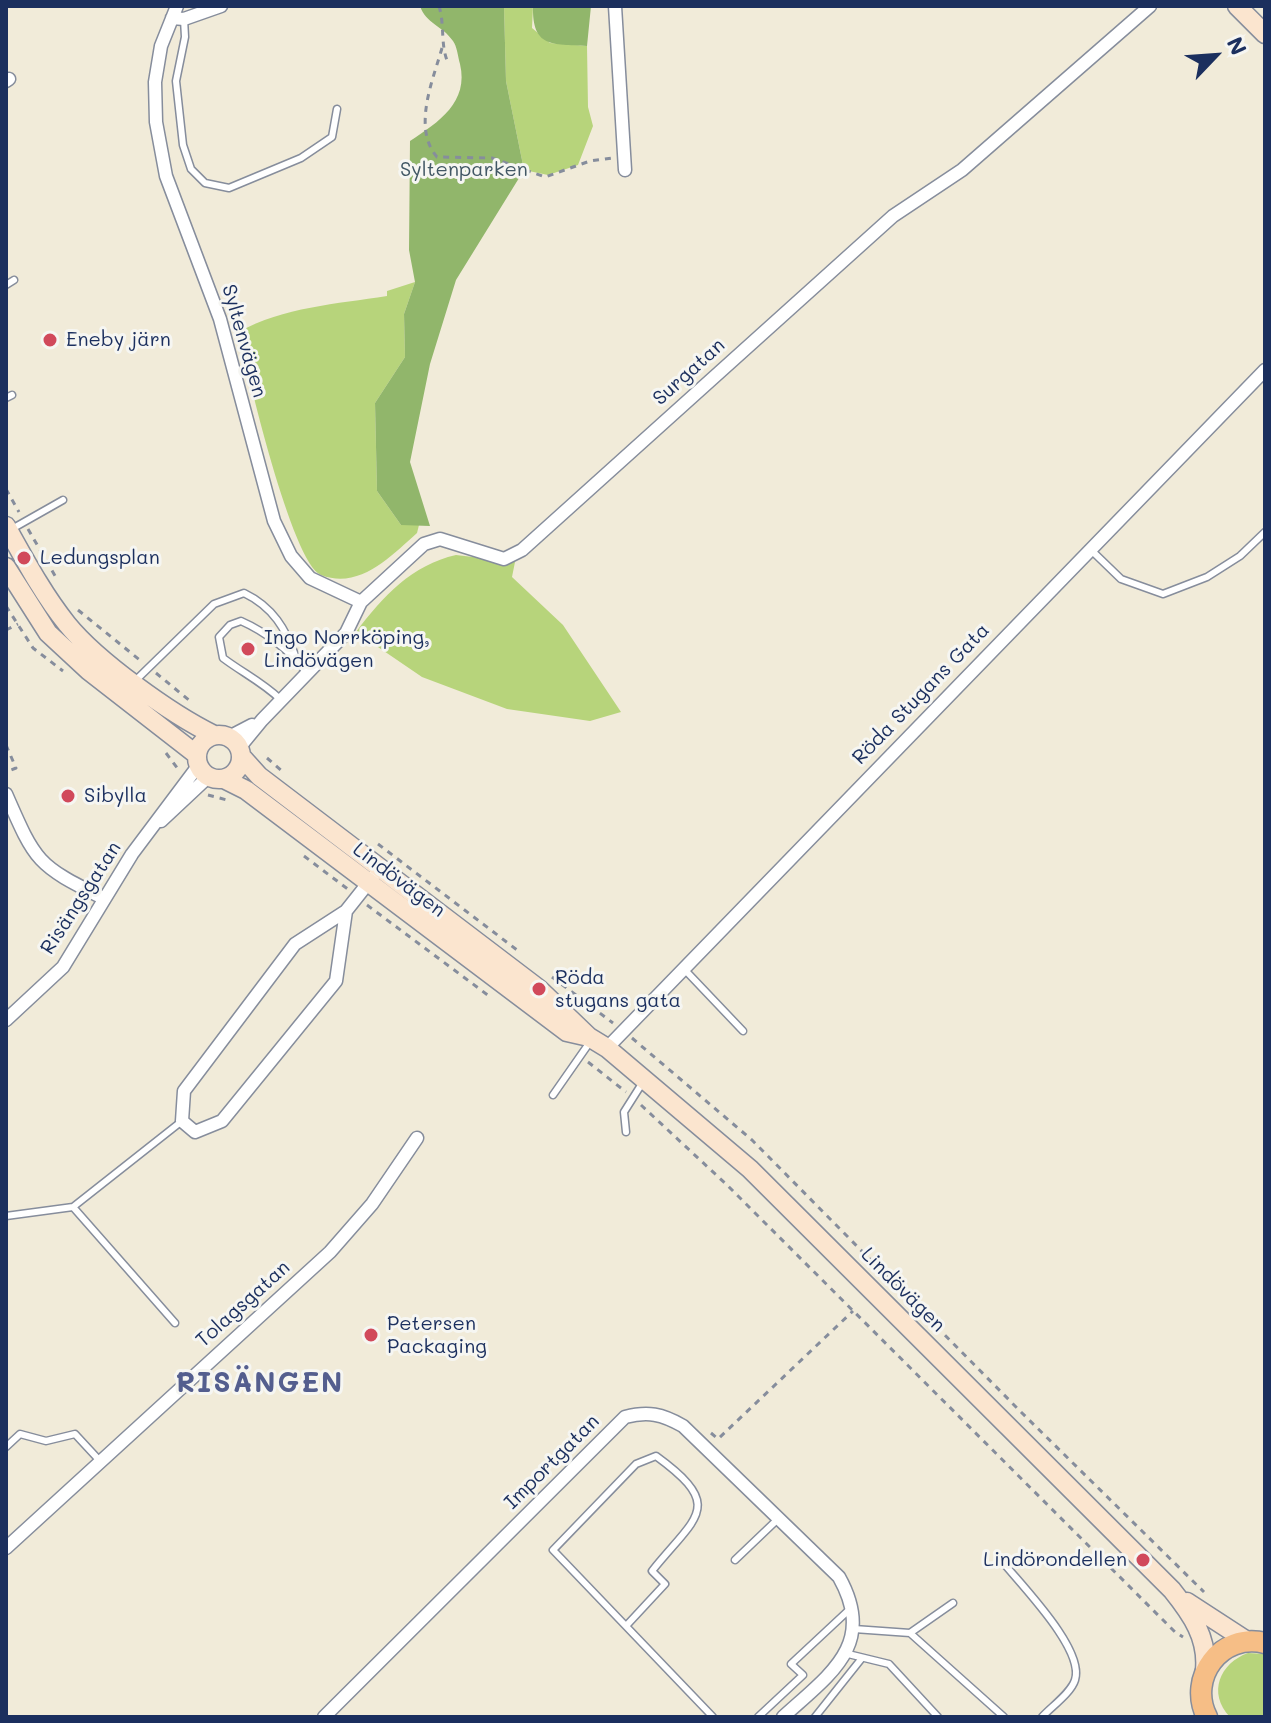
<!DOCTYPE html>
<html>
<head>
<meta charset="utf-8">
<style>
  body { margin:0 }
  #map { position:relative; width:1271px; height:1723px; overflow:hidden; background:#f1ebd9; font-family:Mali,sans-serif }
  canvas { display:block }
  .frame { position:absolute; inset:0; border:8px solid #1b2f5e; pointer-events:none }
  .north { position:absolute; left:1175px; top:16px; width:80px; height:80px; -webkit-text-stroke:6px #f6f6f2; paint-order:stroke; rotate:65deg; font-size:22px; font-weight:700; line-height:32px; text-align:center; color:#1b2f5e }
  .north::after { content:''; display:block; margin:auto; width:28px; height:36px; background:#1b2f5e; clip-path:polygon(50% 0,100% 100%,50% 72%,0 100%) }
</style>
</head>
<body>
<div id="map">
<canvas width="1271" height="1723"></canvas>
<div class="frame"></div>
<div class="north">N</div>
</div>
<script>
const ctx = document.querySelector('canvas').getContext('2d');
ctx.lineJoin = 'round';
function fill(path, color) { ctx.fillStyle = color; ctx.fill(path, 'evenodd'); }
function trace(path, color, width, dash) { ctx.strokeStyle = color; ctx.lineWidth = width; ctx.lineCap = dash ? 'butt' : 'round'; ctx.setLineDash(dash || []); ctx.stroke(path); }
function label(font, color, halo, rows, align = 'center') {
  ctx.font = font + ' Mali,sans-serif'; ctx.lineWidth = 6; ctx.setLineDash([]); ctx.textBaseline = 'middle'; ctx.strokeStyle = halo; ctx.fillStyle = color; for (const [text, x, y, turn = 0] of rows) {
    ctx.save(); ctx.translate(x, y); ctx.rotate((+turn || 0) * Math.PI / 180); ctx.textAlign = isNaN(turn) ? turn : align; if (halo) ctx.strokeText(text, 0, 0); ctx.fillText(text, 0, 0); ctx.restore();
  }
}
fill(new Path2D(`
  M504 6H533L532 28 550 43 587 46 588 107 593 126 578 165 548 175 524 170 506 81Z
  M415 282 404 314 405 357 375 403 377 491 401 525H419L417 533C391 556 360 590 321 575 292 563 246 370 239 332 283 307 337 304 387 296V291Z
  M456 555 515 562 512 577 563 625 621 712 590 721 507 709 422 677 356 632C383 596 412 565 456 555Z
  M1248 1653 1265 1654V1717H1230C1207 1693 1220 1663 1248 1653Z`), '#b7d47b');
fill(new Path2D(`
  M420 6H504L506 81 524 170 456 280 430 364 410 462 430 526 401 525 377 491 375 403 405 357 404 314 415 282 409 250 410 141C439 122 469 102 460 64 458 57 457 46 453 41 442 25 426 24 420 6Z
  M533 6H591L587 46C552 44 532 48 533 6Z`), '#91b66b');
const lane = new Path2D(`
  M184 19 185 37 176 81 183 145 191 169 205 183 229 188 301 158 332 137 337 109
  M6 285 14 280
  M6 398 12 395
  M10 530 63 500
  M1090 549 1121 579 1163 594 1207 577 1240 556 1265 532
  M136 680 214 604 244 593C273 607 286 629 296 658
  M280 699C262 682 243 673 223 658L219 637 230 625 241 621C266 632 290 651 306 672
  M685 970 743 1031
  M553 1095 590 1042
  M626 1132 624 1112 643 1082
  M73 1207 175 1323
  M6 1216 73 1207 182 1121
  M6 1447 20 1434 46 1441 75 1434 100 1461
  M735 1560 779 1518
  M1001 1560C1020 1584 1085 1649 1075 1680 1071 1693 1051 1707 1042 1717
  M626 1626 665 1584 652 1571C696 1516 726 1507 656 1456L636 1464 553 1550 713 1717
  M854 1629 910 1633 953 1603
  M910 1633 1004 1717
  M844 1653 889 1664 938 1717
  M758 1717 803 1675 791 1664 850 1609
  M815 1717 862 1658`);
const street = new Path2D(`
  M177 6 161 46 155 82 156 122 166 176 220 319 274 521 291 556 310 578 361 602
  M615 6 625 170
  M172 18 184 19 221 6
  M6 81 9 79
  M229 737 252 725
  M239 748 262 720 346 633 361 602 424 544 440 539 504 559 522 550 893 216 962 170 1150 6
  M6 794C36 863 37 865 103 898
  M161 821 208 777
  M346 911 295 944 184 1091 182 1121 195 1132 222 1121 336 981 346 911 373 877
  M6 1020 63 967 132 854 198 766
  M607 1048 1265 370
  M6 1548 330 1252 372 1204 417 1138
  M324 1717 625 1417C648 1411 662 1414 683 1426L839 1577C877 1645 830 1674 783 1717`);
const secondary = new Path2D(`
  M1237 6 1265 34
  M6 526C25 560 43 594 67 624 97 661 171 714 214 735
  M6 567 48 633 89 671 197 755
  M197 757a22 22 0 1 1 44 0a22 22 0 1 1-44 0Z
  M241 756 259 776 539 989 589 1037
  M224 779 246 790 567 1032 589 1037 607 1048 750 1169 1172 1590C1192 1615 1208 1638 1205 1670
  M1187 1602 1247 1641`);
const primary = new Path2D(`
  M1207 1717C1187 1678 1221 1632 1265 1643`);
trace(lane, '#868d9c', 9);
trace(street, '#868d9c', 15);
trace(secondary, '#868d9c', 21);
trace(primary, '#868d9c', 23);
trace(new Path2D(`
  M439 6C445 26 440 44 448 63
  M442 48C433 80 412 128 437 157L492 158 545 177 590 161 612 158
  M6 489 19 512
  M28 529 58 581
  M6 606 33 648 63 671
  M78 610 141 661
  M6 630 18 624
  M156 673 190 701
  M6 745 16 768 6 772
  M166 753 178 769
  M267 758 282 771
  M208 795 227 800
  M378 844 521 953
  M304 856 349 890
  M367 905 489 996
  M552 977 613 1023
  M632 1038 752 1140 1020 1411 1204 1592
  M588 1062 626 1092
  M641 1105 727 1185 1175 1632 1183 1637
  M711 1433 718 1439 853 1311`), '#868d9c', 3, [6, 6]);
trace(lane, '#fff', 6);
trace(street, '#fff', 12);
trace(secondary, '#fbe5cf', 18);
trace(primary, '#f6be86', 20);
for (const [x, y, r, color] of [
  [50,340,8,"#d1495b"],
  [24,558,8,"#d1495b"],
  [248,649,8,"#d1495b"],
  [68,796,8,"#d1495b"],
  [539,989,8,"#d1495b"],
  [371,1335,8,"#d1495b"],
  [1143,1560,8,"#d1495b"]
]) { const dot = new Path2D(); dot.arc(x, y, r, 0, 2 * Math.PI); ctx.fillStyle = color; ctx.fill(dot); trace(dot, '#f6f6f2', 3); }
label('20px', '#425865', '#f6f6f2', [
  ["Syltenparken",464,170]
]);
label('20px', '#1b2f5e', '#f6f6f2', [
  ["Eneby järn",66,340],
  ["Ledungsplan",40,558],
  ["Ingo Norrköping,",264,638],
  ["Lindövägen",264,661],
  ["Sibylla",84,796],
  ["Röda",555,978],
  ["stugans gata",555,1001],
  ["Petersen",387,1324],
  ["Packaging",387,1347],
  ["Lindörondellen",1127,1560,"right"]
], 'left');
label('20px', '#1b2f5e', '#f6f6f2', [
  ["Syltenvägen",244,341,74],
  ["Surgatan",689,372,-42],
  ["Röda Stugans Gata",921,694,-46],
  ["Lindövägen",399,880,37],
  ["Risängsgatan",81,898,-57],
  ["Lindövägen",903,1290,45],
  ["Tolagsgatan",243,1304,-42],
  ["Importgatan",552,1462,-45]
]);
ctx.letterSpacing = '2px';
label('bold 28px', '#545e8e', '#f6f6f2', [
  ["RISÄNGEN",260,1383]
]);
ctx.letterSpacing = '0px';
</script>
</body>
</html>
